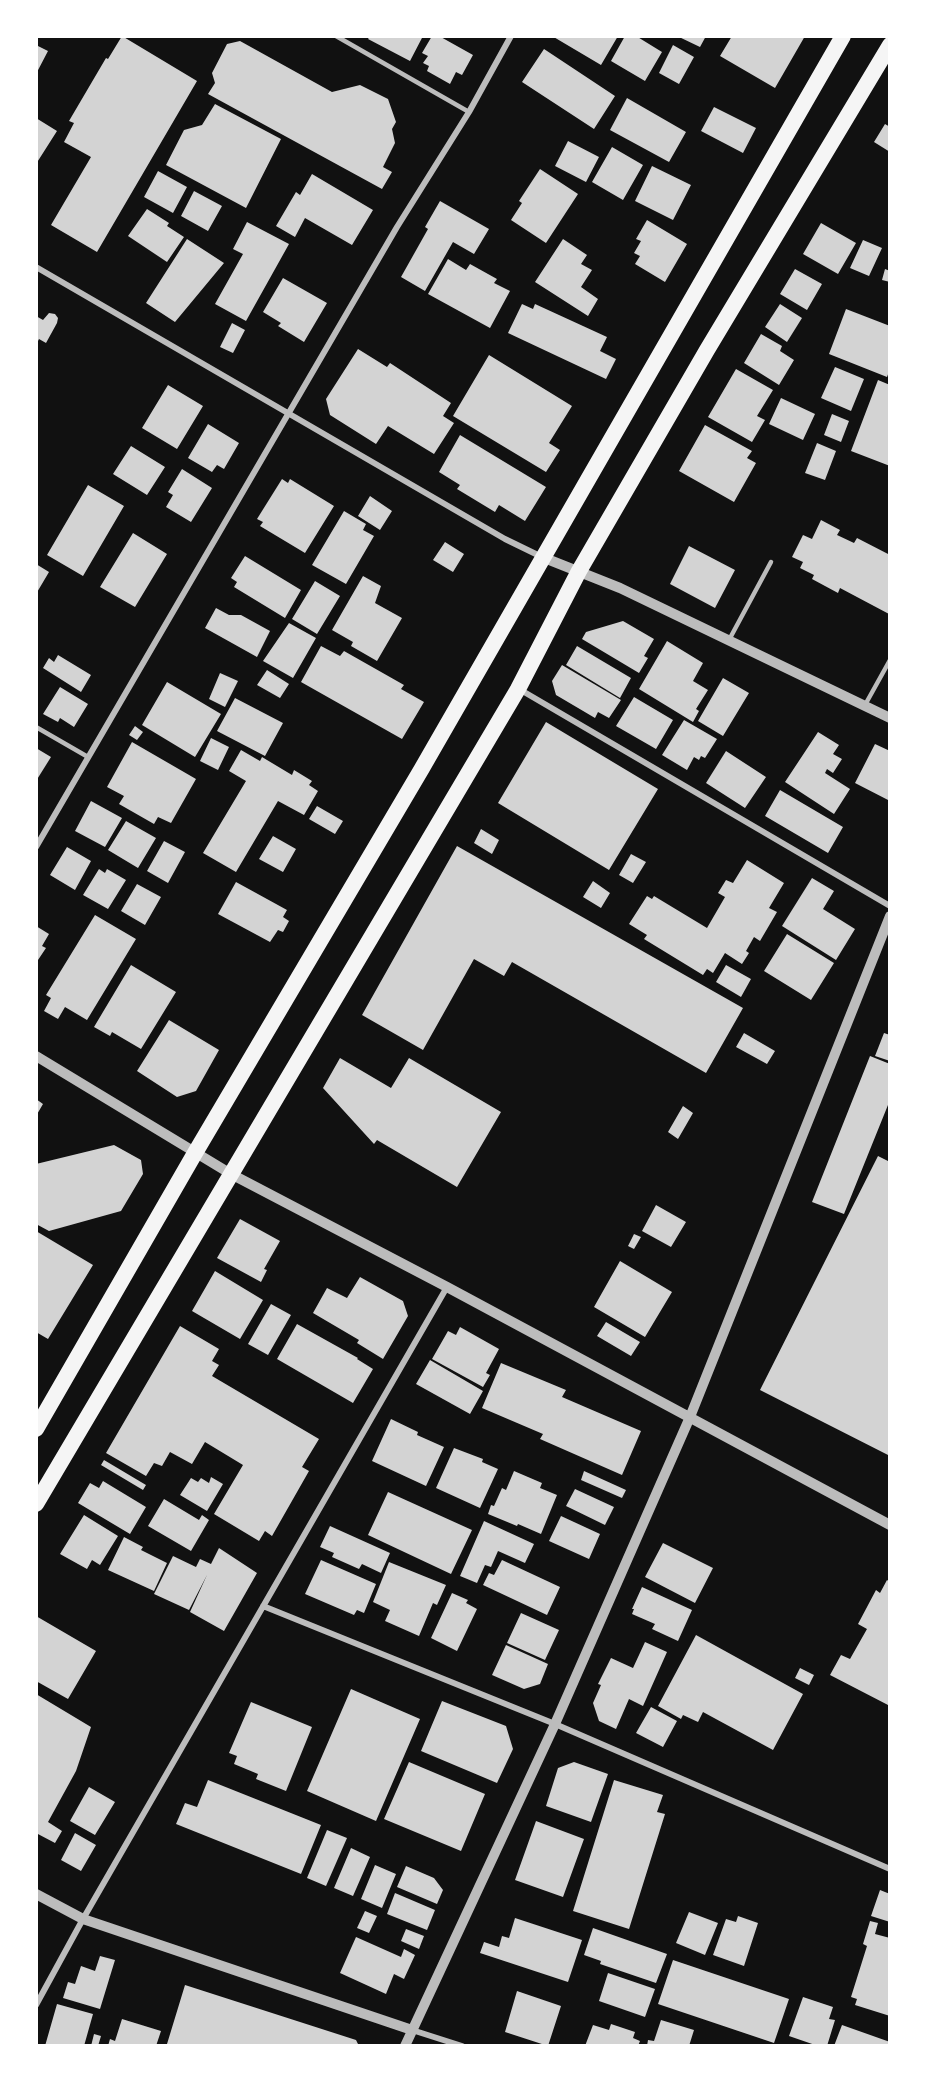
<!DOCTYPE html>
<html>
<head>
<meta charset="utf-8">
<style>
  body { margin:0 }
  #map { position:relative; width:926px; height:2082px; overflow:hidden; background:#111; font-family:"Playfair Display",serif }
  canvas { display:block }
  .frame { position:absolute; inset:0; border:38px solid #fff; pointer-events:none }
</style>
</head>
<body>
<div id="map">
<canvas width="926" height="2082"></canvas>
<div class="frame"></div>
</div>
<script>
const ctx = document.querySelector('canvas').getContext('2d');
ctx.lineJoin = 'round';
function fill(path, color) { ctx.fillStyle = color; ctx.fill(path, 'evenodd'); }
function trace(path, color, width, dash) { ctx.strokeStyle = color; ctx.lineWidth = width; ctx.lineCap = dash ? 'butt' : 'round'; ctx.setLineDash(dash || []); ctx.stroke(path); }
fill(new Path2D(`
  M122 36 197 81 97 252 51 225 91 157 64 142 74 123 69 121 106 58 108 59Z
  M370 36H423L410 61 368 39Z
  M432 36H439L473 55 462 75 456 72 450 84 427 71 429 66 423 63 428 56 422 53Z
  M552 36H618L601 65Z
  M625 36H636L662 52 645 81 611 61Z
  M677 36H706L700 47Z
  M732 36H805L775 88 720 56Z
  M240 41 332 92 360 85 388 99 396 122 392 129 395 143 383 167 392 172 382 189 208 94 215 83 212 73 227 44Z
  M36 45 48 51 36 74Z
  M673 45 694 57 679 84 659 73Z
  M544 49 615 96 594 129 522 82Z
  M627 98 686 132 669 162 610 130Z
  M215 104 281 139 246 208 166 165 184 130 202 125Z
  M714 107 756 128 743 153 701 131Z
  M36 118 57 131 36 164Z
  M885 124 890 127V152L874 142Z
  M568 141 599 157 586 182 555 166Z
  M612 147 643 165 623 200 592 182Z
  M652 166 691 185 673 220 635 201Z
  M540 169 578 194 546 243 511 220 522 203 519 201Z
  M158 171 187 187 173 213 144 197Z
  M312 174 373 210 352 245 305 218 295 237 276 226 296 192 300 195Z
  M194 191 222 206 208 231 181 216Z
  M440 201 489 229 474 254 453 242 425 291 401 277 428 229 425 227Z
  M147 209 169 223 167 226 184 237 167 262 128 236Z
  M647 220 687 244 665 282 635 264 640 256 634 253 641 241 636 239Z
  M247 222 289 244 246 321 215 304 243 254 233 249Z
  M821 223 856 243 838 274 803 254Z
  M187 239 224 263 175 322 146 303Z
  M563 239 587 255 581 264 592 270 581 287 598 299 588 316 535 282Z
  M863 240 882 248 869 276 850 268Z
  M448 259 466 270 470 264 497 279 494 283 510 291 490 328 428 294Z
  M795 269 822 284 807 310 780 294Z
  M885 269 890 271V282L882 280Z
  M283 278 327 303 304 342 278 326 281 323 263 312Z
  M522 304 533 309 535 304 607 337 600 351 616 359 606 379 508 333Z
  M780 304 802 318 787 342 765 327Z
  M846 309 890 326V369L887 377 829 354Z
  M49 313 55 314 58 318 57 323 46 343 39 339 36 345V316L43 320Z
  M232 323 245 330 233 353 220 347Z
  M761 334 782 346 780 351 794 360 779 385 744 363Z
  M358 349 387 367 390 363 451 403 443 416 454 423 434 454 388 426 376 444 330 415 326 399Z
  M489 355 572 406 549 443 560 450 546 472 453 416Z
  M835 367 864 379 851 411 821 398Z
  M736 369 773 390 757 416 765 420 752 442 708 417Z
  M878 380 890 385V466L851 451Z
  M168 385 203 406 177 449 142 428Z
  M781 398 815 414 803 440 769 424Z
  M832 414 849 421 841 442 824 435Z
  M208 424 239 443 224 469 217 465 212 472 188 458Z
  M705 425 752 451 747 458 756 463 734 502 679 471Z
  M460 435 546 487 525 521 499 505 495 512 457 489 460 485 439 472Z
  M817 443 836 451 825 480 805 473Z
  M131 446 165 467 147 495 113 474Z
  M182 469 212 488 191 522 166 507 173 495 168 492Z
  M282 479 288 483 290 479 334 506 305 553 260 526 263 522 257 519Z
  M88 485 124 506 83 576 47 555Z
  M370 496 392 511 380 530 358 516Z
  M344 511 366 524 363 530 374 536 346 584 312 565Z
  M821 520 840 530 837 535 854 543 857 538 890 555 889 614 840 588 838 593 812 579 814 575 800 568 803 562 792 557 803 535 812 539Z
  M133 533 167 554 135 607 100 587Z
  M445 542 464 554 453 572 433 560Z
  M689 546 735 570 715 608 670 584Z
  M245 556 301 590 285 618 234 587 237 582 231 578Z
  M36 564 49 572 36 594Z
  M363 576 381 586 375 603 402 618 377 661 351 646 353 642 332 630Z
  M315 581 340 596 317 634 292 619Z
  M216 608 229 615H241L270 631 257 657 205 628Z
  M623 621 654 639 644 656 648 658 639 673 582 639 586 632Z
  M289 623 316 638 293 678 263 661Z
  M667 641 703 663 693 681 708 690 696 709 699 711 693 722 639 689Z
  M321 646 340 656 344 651 404 685 401 689 424 702 402 739 301 682Z
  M577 646 631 678 620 698 566 665Z
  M58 655 91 675 81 692 43 668 49 658 54 662Z
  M562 665 621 700 609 718 598 712 595 718 556 695 552 681Z
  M267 670 289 684 280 698 257 685Z
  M220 673 238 681 225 707 209 699Z
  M723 678 749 693 723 736 698 721Z
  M167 682 221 714 195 757 142 725Z
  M60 687 88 704 74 727 60 718 58 722 43 714Z
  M634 697 673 720 656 749 616 726Z
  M235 698 283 723 265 756 217 731Z
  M684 720 717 739 705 758 701 756 699 760 694 757 687 770 662 755Z
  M546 722 658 789 609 870 498 803Z
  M135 726 143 732 137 740 129 735Z
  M818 732 839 745 833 754 842 759 833 773 827 769 825 773 850 789 834 814 785 782Z
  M211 738 229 747 218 770 200 761Z
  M132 742 196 779 171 823 158 817 154 824 119 804 124 796 107 787Z
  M875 744 890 751V801L855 783Z
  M36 748 51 757 36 781Z
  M241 750 260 761 262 757 292 775 294 770 312 781 309 785 318 791 304 815 278 801 236 872 203 853 246 781 229 771Z
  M726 751 766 777 745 808 706 783Z
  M780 790 843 827 828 853 765 816Z
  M91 801 122 818 105 847 75 831Z
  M317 806 343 821 335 834 309 819Z
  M126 821 156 838 138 868 108 850Z
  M481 829 499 840 492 854 474 843Z
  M273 836 296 849 283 872 259 859Z
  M164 841 185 852 168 883 147 871Z
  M457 846 743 1008 706 1073 512 962 504 976 474 959 423 1050 362 1015Z
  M67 847 91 861 75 890 50 875Z
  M631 854 646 862 633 883 619 875Z
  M747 860 784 883 769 908 777 912 760 941 754 937 746 951 749 953 742 964 725 953 713 973 707 969 703 975 644 939 647 935 629 924 647 896 652 899 654 896 707 928 725 897 718 893 726 880 733 883Z
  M99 869 105 873 107 869 126 880 108 909 83 895Z
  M812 878 834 891 823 909 855 929 836 960 782 926Z
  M593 881 610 893 601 908 583 897Z
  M236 882 287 910 283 917 289 921 283 932 278 930 270 942 218 914Z
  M137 884 161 897 145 925 121 911Z
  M95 915 136 939 87 1020 65 1007 58 1019 44 1011 51 998 46 995Z
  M36 926 49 934 42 946 46 948 36 963Z
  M787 934 834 963 811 1000 764 971Z
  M131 965 176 992 141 1049 112 1032 110 1036 94 1027Z
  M726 965 751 979 741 997 716 982Z
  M169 1020 219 1050 196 1091 177 1097 137 1071Z
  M744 1033 775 1051 767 1064 736 1047Z
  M884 1033 890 1035V1061L875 1056Z
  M870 1056 890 1064V1100L844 1214 812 1202Z
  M340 1058 391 1088 409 1058 501 1112 457 1187 377 1140 374 1144 323 1088Z
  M36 1099 43 1104 36 1116Z
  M683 1106 693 1113 678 1139 668 1132Z
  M114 1145 141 1160 143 1174 121 1211 49 1231 36 1224V1164Z
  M878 1156 890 1162V1456L760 1390Z
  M656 1205 686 1222 671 1247 642 1231Z
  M240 1219 280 1241 264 1269 267 1270 261 1282 217 1258Z
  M36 1231 93 1265 48 1339 36 1332Z
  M634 1234 641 1237 634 1249 628 1246Z
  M620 1261 672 1292 645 1337 594 1307Z
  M215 1271 263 1300 240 1339 192 1311Z
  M360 1277 403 1301 408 1316 383 1359 357 1343 359 1340 313 1313 327 1288 347 1298Z
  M271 1304 291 1315 268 1355 248 1344Z
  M606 1322 640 1342 631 1356 597 1336Z
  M297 1324 358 1358 357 1359 373 1369 353 1403 277 1359Z
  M180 1326 219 1349 212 1361 219 1365 212 1376 319 1439 302 1467 309 1471 272 1536 265 1531 259 1541 214 1514 243 1465 205 1442 192 1464 170 1452 162 1466 154 1463 146 1476 106 1453Z
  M460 1327 499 1349 486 1373 490 1375 483 1387 432 1359 448 1331 456 1335Z
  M430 1360 483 1391 470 1414 416 1384Z
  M501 1363 566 1390 562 1397 641 1431 622 1475 540 1439 543 1434 482 1408Z
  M391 1419 418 1432 417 1435 444 1447 426 1486 372 1461Z
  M454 1448 483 1459 482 1462 498 1469 480 1508 436 1488Z
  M104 1460 146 1485 143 1490 101 1465Z
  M514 1471 542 1483 540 1488 557 1495 541 1534 518 1524 517 1526 488 1514 491 1505 494 1506 502 1488 506 1490Z
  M584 1471 626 1490 622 1498 581 1480Z
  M211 1477 223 1484 207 1511 180 1495 191 1478 198 1482 201 1478 209 1483Z
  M103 1481 146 1507 130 1534 78 1503 90 1483 99 1488Z
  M575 1489 614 1507 605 1525 566 1506Z
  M388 1492 472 1530 451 1574 368 1535Z
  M164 1499 199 1520 202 1515 209 1520 191 1551 148 1526Z
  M84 1515 118 1536 100 1565 92 1560 87 1569 60 1554Z
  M561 1516 600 1534 589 1559 549 1541Z
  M484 1521 534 1544 525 1563 498 1551 491 1567 485 1565 477 1583 460 1576Z
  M330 1526 390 1553 381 1573 362 1564 359 1569 332 1557 334 1553 320 1547Z
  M124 1537 143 1547 141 1550 167 1563 154 1591 108 1570Z
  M663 1543 713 1568 695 1603 645 1577Z
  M219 1548 257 1573 224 1631 190 1612 207 1575 189 1610 154 1594 173 1556 196 1567 200 1559 211 1564Z
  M321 1560 376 1584 364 1613 357 1610 354 1615 305 1594Z
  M502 1560 560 1587 547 1615 483 1585 489 1573 494 1575Z
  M389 1562 446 1585 437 1605 433 1603 419 1636 385 1621 390 1610 373 1602Z
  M887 1580 890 1582V1701L888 1705 830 1675 841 1655 850 1659 867 1629 858 1624 876 1590 880 1593Z
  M642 1587 692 1610 678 1641 652 1629 655 1624 632 1614 634 1609H632Z
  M452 1593 468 1600 466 1603 477 1609 457 1651 431 1638Z
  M521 1613 559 1630 545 1660 507 1643Z
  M36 1616 96 1651 68 1699 36 1681Z
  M696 1635 803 1694 773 1750 703 1712 698 1722 683 1715 681 1719 658 1706Z
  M645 1642 667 1652 643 1706 629 1699 616 1729 599 1721 593 1703 601 1685 598 1684 611 1658 633 1668Z
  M506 1645 548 1664 540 1684 524 1689 492 1675Z
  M800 1668 814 1675 809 1685 795 1678Z
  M351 1689 420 1719 376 1821 307 1791Z
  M36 1694 91 1727 76 1771 48 1822 62 1831 55 1843 36 1833Z
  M442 1701 506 1726 513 1749 497 1783 421 1751Z
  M251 1702 312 1727 286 1791 256 1779 258 1774 234 1764 237 1756 229 1753Z
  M651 1707 677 1721 663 1747 636 1733Z
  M409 1762 485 1794 461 1851 384 1819Z
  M574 1762 608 1774 591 1822 546 1806 558 1768Z
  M208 1780 321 1825 301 1874 176 1824 185 1803 197 1807Z
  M614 1780 663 1795 657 1812 665 1814 629 1929 573 1911Z
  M89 1787 115 1802 95 1835 70 1821Z
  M536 1821 584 1839 563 1897 515 1880Z
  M327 1830 347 1838 326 1886 307 1878Z
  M75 1833 96 1845 81 1871 61 1860Z
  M351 1848 370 1857 353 1896 334 1888Z
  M375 1865 396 1874 382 1908 361 1899Z
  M406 1866 434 1878 443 1890 437 1904 397 1887Z
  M880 1890 890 1894V1922L871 1916Z
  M395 1893 435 1910 427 1930 387 1914Z
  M365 1911 377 1916 369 1933 357 1928Z
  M689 1912 718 1923 705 1955 676 1943Z
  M738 1916 758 1923 744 1966 713 1955 726 1919 736 1922Z
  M515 1918 582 1940 568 1982 480 1953 484 1942 499 1947 502 1936 509 1938Z
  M870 1921 878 1923 875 1934 890 1938V2016L855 2005 857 1999 851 1997 867 1946 863 1944Z
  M593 1928 667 1954 656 1983 600 1964 601 1961 584 1955Z
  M406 1929 424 1936 419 1949 401 1941Z
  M356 1937 401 1957 404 1949 415 1955 404 1979 394 1974 386 1994 340 1973Z
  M100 1956 115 1960 100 2009 63 1998 68 1982 75 1984 81 1966 95 1971Z
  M673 1960 789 1999 774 2043 658 2004Z
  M608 1973 655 1989 645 2017 599 2001Z
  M185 1985 356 2040 359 2046H170L167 2044Z
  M517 1991 561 2006 548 2046 505 2032Z
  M803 1997 833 2007 829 2019 835 2020 827 2046H818L789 2036Z
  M57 2004 93 2014 84 2046H45Z
  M122 2019 161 2031 156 2046H108L110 2039 115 2041Z
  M661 2020 694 2030 689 2046H647L648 2040 654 2041Z
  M611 2024 635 2032 633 2038 640 2041 638 2046H585L593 2025 609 2030Z
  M842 2025 890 2042V2046H834Z
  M94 2034 101 2036 98 2046H91Z`), '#d3d3d3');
trace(new Path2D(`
  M336 36 469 112
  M729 640 771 562
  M865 705 890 660
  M36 727 88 757`), '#bcbcbc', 4.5);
trace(new Path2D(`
  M36 267 505 539 542 557
  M519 689 890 906
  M36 847 397 227 469 112 511 36
  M263 1606 555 1724 890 1869
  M36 2005 83 1919 447 1287
  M412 2030 462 2046`), '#bcbcbc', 6);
trace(new Path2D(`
  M542 557 620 588 890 718
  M36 1056 231 1174 447 1287 890 1525
  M36 1894 83 1919 412 2030
  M405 2046 555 1724 690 1417 890 916`), '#bcbcbc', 10);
trace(new Path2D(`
  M36 1429 195 1153 421 770 843 36
  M36 1504 518 689 579 571 707 350 890 45`), '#f5f5f5', 16);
</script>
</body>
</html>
